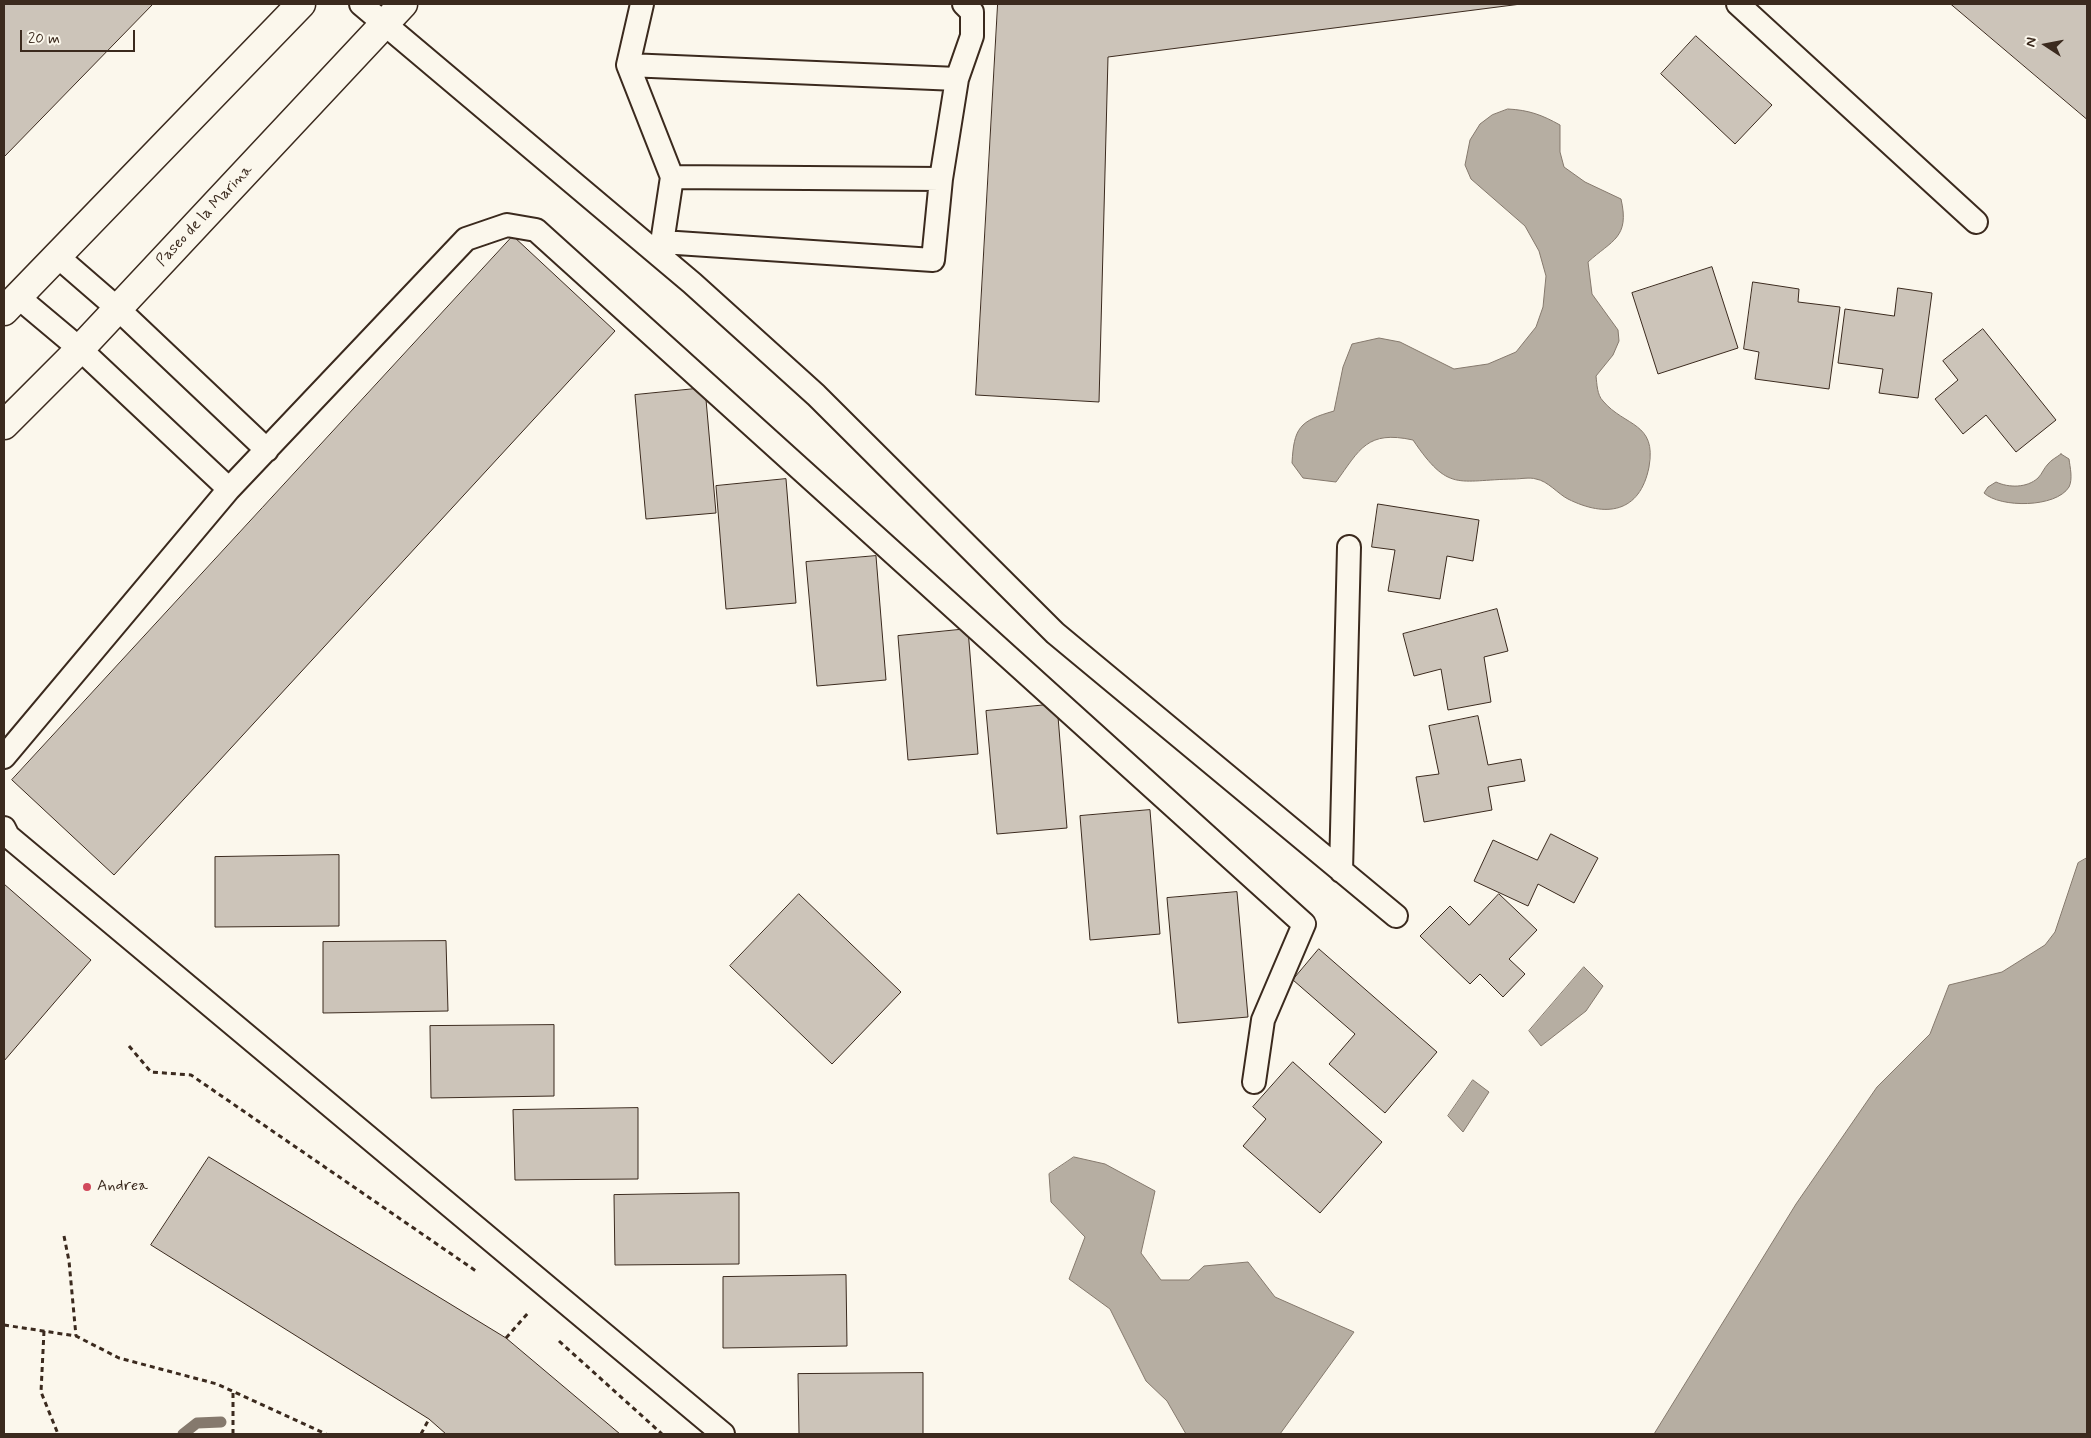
<!DOCTYPE html>
<html>
<head>
<meta charset="utf-8">
<style>
  body { margin:0 }
  #map { position:relative; width:2091px; height:1438px; overflow:hidden; background:#fbf7ec; font-family:Mynerve,sans-serif }
  canvas { display:block }
  .frame { position:absolute; inset:0; border:5px solid #3b2a1e; pointer-events:none }
  .north { position:absolute; left:2021px; top:20px; width:50px; height:50px; -webkit-text-stroke:4px #fbf7ec; paint-order:stroke; rotate:281deg; font-size:14px; font-weight:700; line-height:20px; text-align:center; color:#3b2a1e }
  .north::after { content:''; display:block; margin:auto; width:18px; height:22px; background:#3b2a1e; clip-path:polygon(50% 0,100% 100%,50% 72%,0 100%) }
  .scale { position:absolute; left:20px; top:30px; width:115px; height:22px; box-sizing:border-box; border:2px solid #3b2a1e; border-top:0; padding-left:6px; font-size:15px; line-height:18px; white-space:nowrap; color:#3b2a1e; -webkit-text-stroke:4px #fbf7ec; paint-order:stroke }
</style>
</head>
<body>
<div id="map">
<canvas width="2091" height="1438"></canvas>
<div class="frame"></div>
<div class="north">N</div>
<div class="scale">20 m</div>
</div>
<script>
const ctx = document.querySelector('canvas').getContext('2d');
ctx.lineJoin = 'round';
function fill(path, color) { ctx.fillStyle = color; ctx.fill(path, 'evenodd'); }
function trace(path, color, width, dash) { ctx.strokeStyle = color; ctx.lineWidth = width; ctx.lineCap = dash ? 'butt' : 'round'; ctx.setLineDash(dash || []); ctx.stroke(path); }
function label(font, color, halo, rows, align = 'center') {
  ctx.font = font + ' Mynerve,sans-serif'; ctx.lineWidth = 5; ctx.setLineDash([]); ctx.textBaseline = 'middle'; ctx.strokeStyle = halo; ctx.fillStyle = color; for (const [text, x, y, turn = 0] of rows) {
    ctx.save(); ctx.translate(x, y); ctx.rotate((+turn || 0) * Math.PI / 180); ctx.textAlign = isNaN(turn) ? turn : align; if (halo) ctx.strokeText(text, 0, 0); ctx.fillText(text, 0, 0); ctx.restore();
  }
}
const water = new Path2D(`
  M1508 109C1529 110 1542 115 1560 125V152L1564 167 1585 182 1621 199C1630 238 1612 240 1588 262L1592 294 1618 330 1619 341 1613 355 1596 376C1597 384 1597 395 1603 401 1625 427 1657 422 1649 467 1640 513 1606 518 1568 499 1558 494 1548 481 1536 479 1530 477 1520 479 1514 479 1457 480 1449 493 1413 440 1367 430 1360 449 1336 482L1303 478 1292 463C1294 428 1299 421 1334 411L1343 367 1352 344 1379 338 1400 342 1454 369 1488 364 1516 352 1536 327 1543 307 1546 276 1539 251 1525 226 1471 179 1465 165 1470 140 1480 124 1492 115Z
  M2061 454 2069 459C2070 467 2073 479 2069 487 2056 508 2000 508 1984 493L1988 487 1996 482C2009 488 2027 488 2038 478 2042 474 2044 468 2048 464 2051 460 2057 457 2061 454Z
  M2087 858V1434H1654L1796 1204 1877 1087 1930 1034 1949 985 2002 972 2045 945 2055 932 2078 863Z
  M1584 967 1603 986 1586 1011 1541 1046 1529 1031Z
  M1473 1080 1489 1092 1463 1132 1448 1116Z
  M1074 1157 1105 1164 1155 1191 1141 1253 1161 1280H1189L1204 1266 1248 1262 1275 1297 1354 1332 1280 1434H1186L1167 1401 1146 1381 1110 1309 1069 1279 1085 1237 1051 1202 1049 1174Z`);
fill(water, '#b6aea2');
trace(water, '#85796d', 1);
trace(new Path2D(`
  M183 1434 197 1423 221 1422`), '#85796d', 11);
const building = new Path2D(`
  M4 4H153L4 157Z
  M998 4H1521L1108 57 1099 402 976 395Z
  M1951 4H2087V119Z
  M1696 36 1772 105 1735 144 1661 74Z
  M513 236 615 331 114 875 12 780Z
  M1712 267 1738 348 1658 374 1632 293Z
  M1753 282 1799 289 1798 302 1840 307 1829 389 1755 379 1759 352 1744 349Z
  M1898 288 1932 293 1918 398 1879 393 1883 369 1838 363 1845 309 1894 316Z
  M1983 329 2056 420 2016 452 1986 415 1963 434 1935 399 1958 380 1943 361Z
  M705 388 716 513 646 519 635 395Z
  M786 479 796 603 726 609 716 486Z
  M1378 504 1479 520 1473 561 1447 556 1440 599 1388 591 1395 550 1372 547Z
  M876 556 886 680 817 686 806 562Z
  M1497 609 1508 651 1484 657 1491 702 1448 710 1441 669 1414 676 1403 634Z
  M968 629 978 754 908 760 898 636Z
  M1057 704 1067 828 997 834 986 711Z
  M1478 716 1488 765 1521 759 1525 781 1488 787 1492 810 1424 822 1416 777 1439 774 1429 726Z
  M1150 810 1160 934 1090 940 1080 816Z
  M1551 834 1598 858 1574 903 1538 884 1528 906 1474 881 1493 840 1537 860Z
  M339 855V926L215 927V857Z
  M4 884 91 960 4 1061Z
  M1237 892 1248 1017 1178 1023 1167 898Z
  M799 894 901 992 832 1064 730 966Z
  M1499 894 1537 930 1509 959 1525 974 1503 997 1480 974 1470 984 1420 936 1450 906 1469 925Z
  M446 941 448 1011 323 1013V942Z
  M1319 949 1437 1052 1385 1113 1329 1064 1355 1034 1293 980Z
  M554 1025V1096L431 1098 430 1026Z
  M1293 1062 1382 1142 1320 1213 1243 1146 1266 1119 1253 1107Z
  M638 1108V1179L515 1180 513 1110Z
  M209 1157 506 1338 620 1434H446L429 1419 151 1245Z
  M739 1193V1264L615 1265 614 1195Z
  M846 1275 847 1346 723 1348V1277Z
  M923 1373V1434H799L798 1374Z`);
fill(building, '#ccc4b9');
trace(building, '#3b2a1e', 1);
const service = new Path2D(`
  M361 4 692 283 816 395 1055 633 1396 916
  M642 4 628 65 672 177 660 256
  M1738 4 1976 222
  M628 65 957 79
  M672 177 941 179
  M662 242 933 260 941 179 957 79 972 36V12L964 4
  M57 256 117 308 267 450
  M18 297 80 349 229 489
  M4 757 229 489 466 239 507 225 536 230 1304 924 1263 1020 1254 1082
  M4 828 8 836 723 1434
  M1341 871 1349 547`);
const tertiary = new Path2D(`
  M4 311 301 4
  M4 425 80 349 403 4`);
trace(service, '#3b2a1e', 26);
trace(tertiary, '#3b2a1e', 31);
trace(new Path2D(`
  M129 1046 151 1072 191 1075 476 1271
  M64 1236 69 1261 76 1336
  M4 1325 76 1336 119 1358 217 1384 326 1434
  M44 1331 41 1392 58 1434
  M506 1338 528 1313
  M559 1341 662 1434
  M233 1434V1391
  M421 1434 429 1419`), '#3b2a1e', 3, [5, 4]);
trace(service, '#fbf7ec', 22);
trace(tertiary, '#fbf7ec', 28);
for (const [x, y, r, color] of [
  [87,1187,5,"#d1495b"]
]) { const dot = new Path2D(); dot.arc(x, y, r, 0, 2 * Math.PI); ctx.fillStyle = color; ctx.fill(dot); trace(dot, '#fbf7ec', 2); }
label('16px', '#3b2a1e', '#fbf7ec', [
  ["Paseo de la Marina",205,216,-47]
]);
label('16px', '#3b2a1e', '#fbf7ec', [
  ["Andrea",97,1187]
], 'left');
</script>
</body>
</html>
